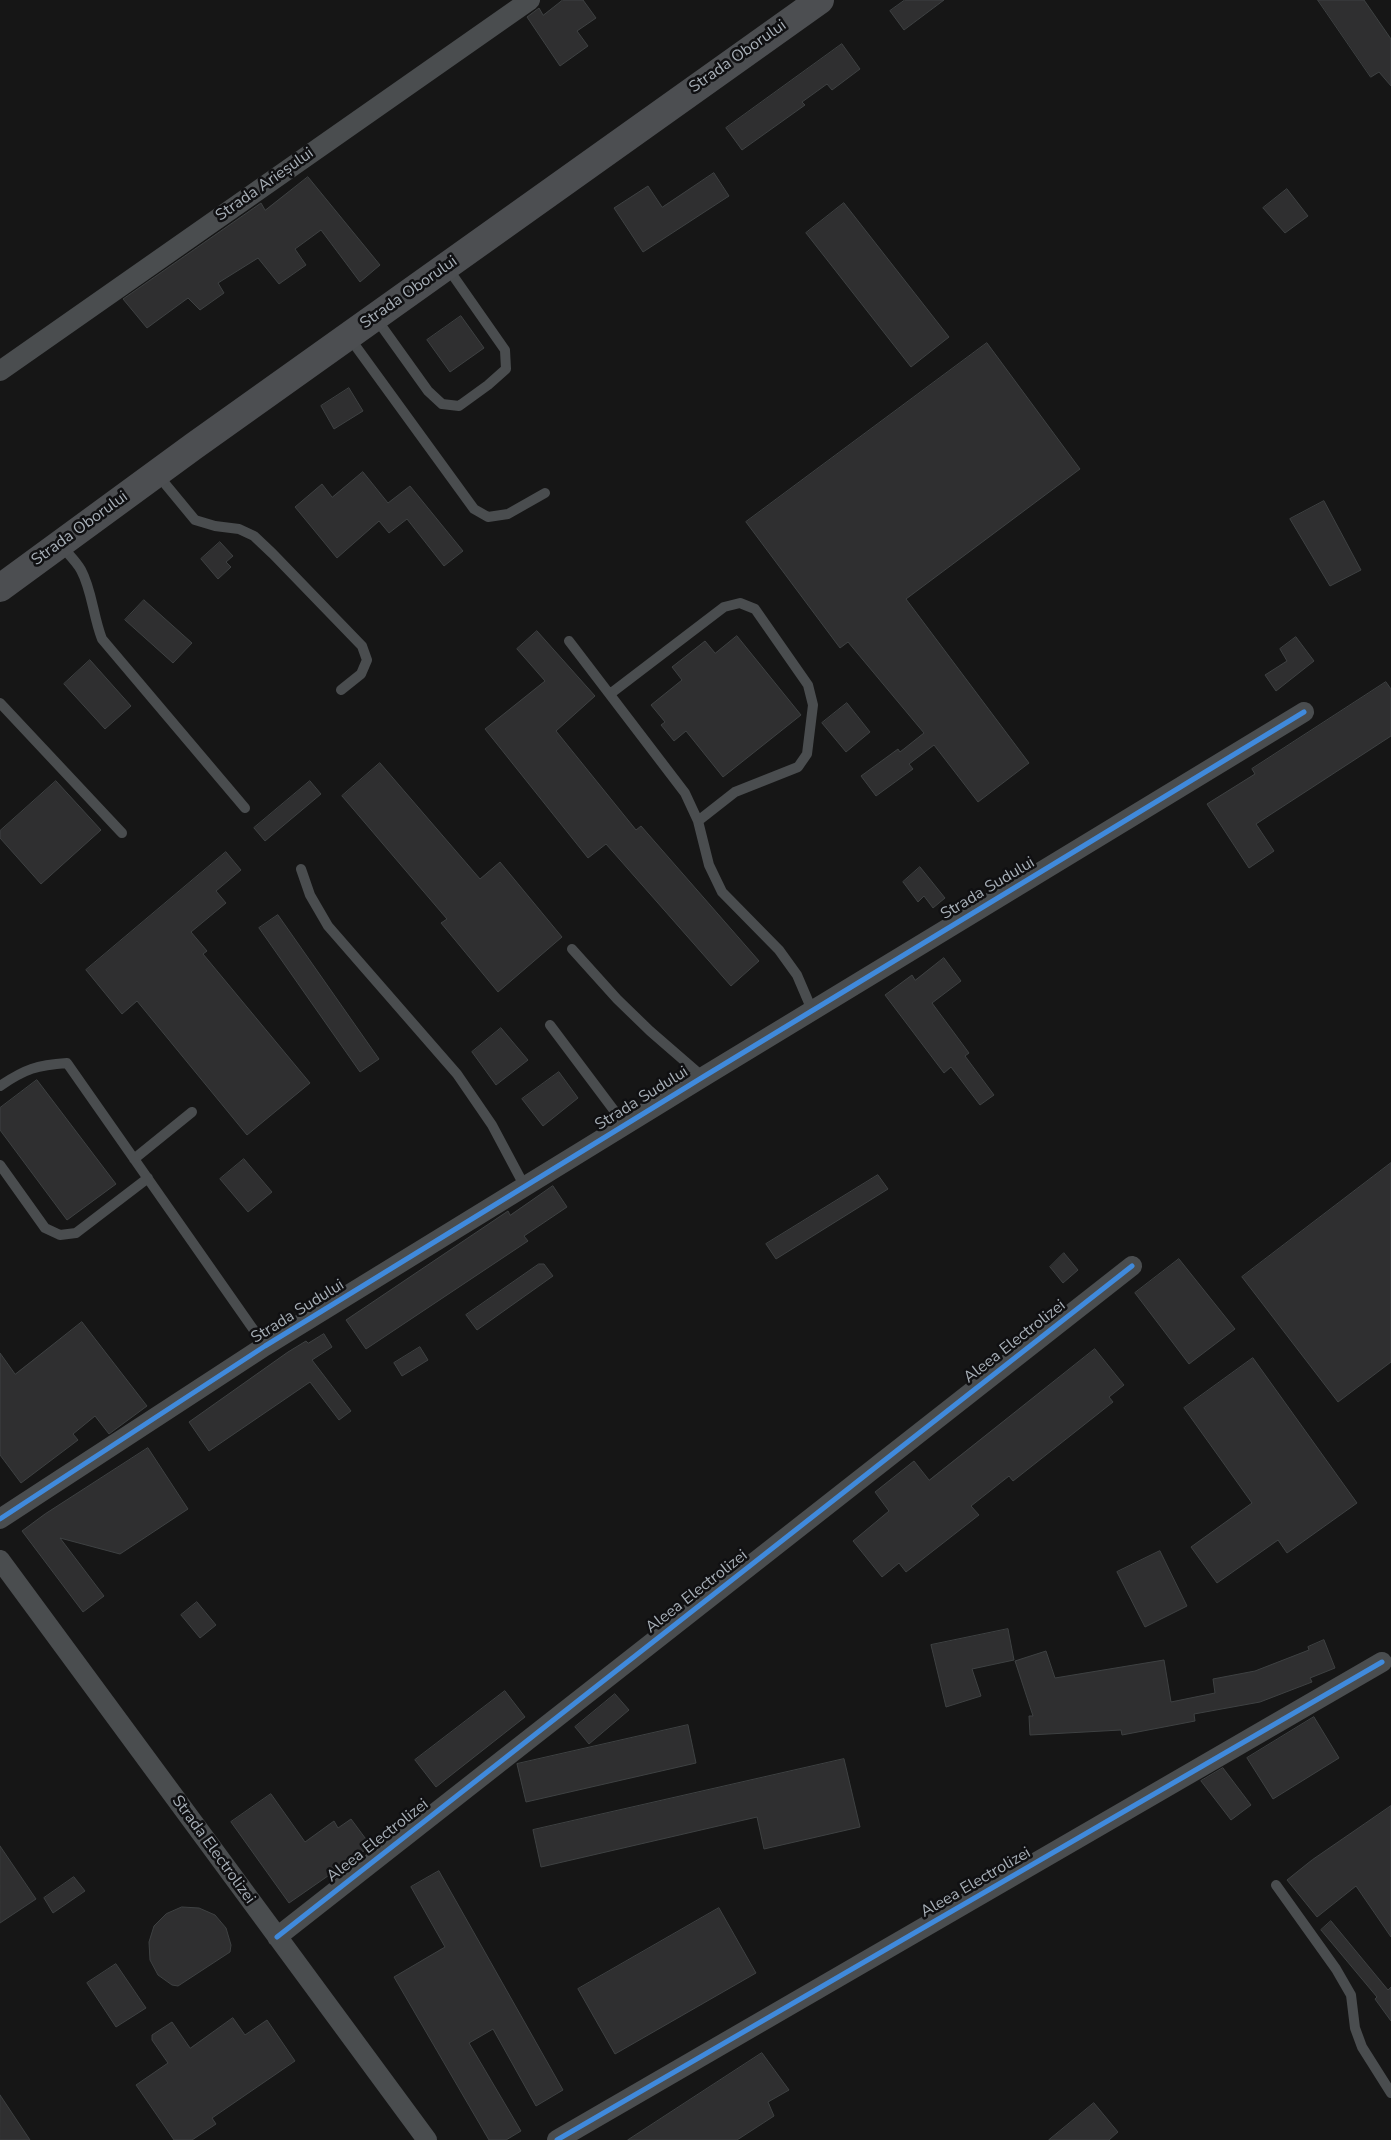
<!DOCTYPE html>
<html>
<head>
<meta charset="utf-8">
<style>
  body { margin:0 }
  canvas { display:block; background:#161616 }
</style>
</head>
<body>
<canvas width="1391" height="2140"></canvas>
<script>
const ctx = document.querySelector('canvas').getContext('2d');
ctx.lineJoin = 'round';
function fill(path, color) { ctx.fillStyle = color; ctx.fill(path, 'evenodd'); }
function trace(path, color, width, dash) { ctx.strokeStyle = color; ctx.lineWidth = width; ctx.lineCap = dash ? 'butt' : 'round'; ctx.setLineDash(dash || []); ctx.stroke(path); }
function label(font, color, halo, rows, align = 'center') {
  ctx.font = font + ' "Nunito Sans",sans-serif'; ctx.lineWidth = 5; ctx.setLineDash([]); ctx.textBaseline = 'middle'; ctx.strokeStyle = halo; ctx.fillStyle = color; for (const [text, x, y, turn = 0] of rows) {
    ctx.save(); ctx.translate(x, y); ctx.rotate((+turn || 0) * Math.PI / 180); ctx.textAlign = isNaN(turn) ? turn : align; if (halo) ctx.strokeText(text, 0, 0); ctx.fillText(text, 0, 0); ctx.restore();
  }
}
const building = new Path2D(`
  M563 0H583L596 18 577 31 588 46 560 66 527 17 539 8 543 15Z
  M905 0H944L904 30 890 11Z
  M1318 0H1364L1391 39V86L1379 72 1371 77Z
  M842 44 860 69 832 90 827 84 802 102 805 105 742 150 726 128Z
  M714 173 729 196 643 252 614 208 648 186 662 207Z
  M308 177 380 265 360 282 321 230 295 249 306 265 279 284 258 258 218 283 224 293 200 310 188 298 147 328 123 299 261 203 265 210Z
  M1287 189 1308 216 1285 233 1263 208Z
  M844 203 949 337 911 367 806 233Z
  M461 316 484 348 450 372 427 340Z
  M987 343 1080 469 906 599 1029 763 978 802 934 745 909 764 913 769 876 796 861 776 898 749 900 752 924 733 848 642 840 648 746 522Z
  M349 388 363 411 334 429 321 406Z
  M363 472 388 503 410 486 463 551 444 566 407 519 389 533 379 521 337 558 295 507 322 484 332 497Z
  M1324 501 1361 570 1330 586 1290 519Z
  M220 542 233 556 226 562 231 567 218 579 201 559Z
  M144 600 192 643 173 663 125 620Z
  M537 631 595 696 556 731 636 830 641 826 759 961 731 986 606 844 588 858 485 729 545 681 517 649Z
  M737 636 801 715 723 777 686 731 674 741 661 725 665 722 651 705 682 680 672 667 705 641 715 653Z
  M1296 637 1314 661 1276 691 1265 675 1287 661 1280 649Z
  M90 660 131 706 105 729 64 684Z
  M1386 682 1391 689V736L1256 824 1274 851 1249 868 1207 804 1255 774 1252 769Z
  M847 703 870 732 846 752 822 723Z
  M380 763 480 879 500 862 562 937 498 992 441 923 447 919 342 796Z
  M56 781 101 830 41 884 0 838V831Z
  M310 781 321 794 265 841 254 828Z
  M226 852 241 870 216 891 226 903 191 932 207 951 203 954 310 1083 247 1135 137 1001 122 1014 86 970Z
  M920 867 945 898 933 908 924 896 918 902 903 882Z
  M278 915 379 1059 360 1072 259 928Z
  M944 958 961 981 932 1003 969 1053 965 1056 994 1095 980 1105 951 1067 944 1073 885 995 912 975 915 980Z
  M501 1028 528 1060 496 1085 472 1052Z
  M559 1072 578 1098 543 1126 522 1099Z
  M37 1080 116 1184 67 1220 0 1130V1108Z
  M244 1159 272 1192 248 1212 220 1179Z
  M1391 1163V1362L1338 1402 1242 1277Z
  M878 1175 888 1189 776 1259 766 1244Z
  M553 1186 567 1207 524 1236 528 1241 366 1349 346 1320 508 1211 510 1215Z
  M1064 1253 1078 1270 1063 1283 1050 1267Z
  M1179 1259 1235 1329 1189 1364 1135 1293Z
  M539 1264H544L553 1276 477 1330 466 1315Z
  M82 1322 147 1406 109 1434 95 1416 73 1434 78 1440 21 1483 0 1455V1353L15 1374Z
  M324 1334 332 1347 312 1360 351 1411 339 1420 310 1382 209 1451 189 1422 288 1352 306 1341 308 1343Z
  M420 1347 428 1360 402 1376 394 1363Z
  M1095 1349 1124 1385 1109 1397 1113 1402 1013 1481 1009 1476 971 1506 979 1515 906 1572 899 1563 882 1577 853 1541 889 1511 875 1492 914 1461 929 1480Z
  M1253 1358 1357 1503 1287 1553 1278 1540 1217 1583 1191 1547 1252 1503 1184 1408Z
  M148 1448 188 1509 120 1554 60 1538 104 1596 83 1612 22 1531 45 1514Z
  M1160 1551 1187 1606 1145 1627 1117 1572Z
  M197 1602 216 1625 200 1638 181 1615Z
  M1008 1629 1014 1660 972 1669 981 1696 946 1707 931 1645Z
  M1324 1640 1335 1668 1310 1678 1312 1682 1260 1702 1194 1714 1195 1721 1122 1735 1121 1730 1030 1735 1029 1716H1033L1015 1661 1046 1651 1055 1678 1164 1660 1171 1702 1215 1693 1213 1679 1255 1671 1309 1650 1308 1647Z
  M505 1691 525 1717 436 1787 415 1760Z
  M615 1694 629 1710 589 1744 575 1727Z
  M1314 1717 1339 1758 1273 1799 1247 1758Z
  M688 1725 696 1763 526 1802 517 1764Z
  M844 1759 860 1827 764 1849 757 1817 541 1867 533 1830Z
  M1223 1768 1251 1805 1231 1820 1201 1781Z
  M271 1794 305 1842 334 1821 338 1828 351 1819 371 1846 289 1903 231 1822Z
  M1391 1806V1937L1356 1886 1317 1917 1287 1880 1312 1860Z
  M0 1846 36 1899 0 1923Z
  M439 1871 563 2090 536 2106 493 2029 469 2043 521 2131 506 2140H489L394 1977 445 1947 411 1887Z
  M74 1877 85 1891 53 1913 44 1898Z
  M182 1907 199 1908 215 1915 226 1928 231 1945 230 1952 178 1986 172 1985 158 1975 150 1960 149 1942 154 1926 166 1914Z
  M719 1908 756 1973 615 2054 578 1989Z
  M1331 1921 1388 1990 1391 1987V2021L1375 1999 1377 1997 1321 1930Z
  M116 1964 146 2008 116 2027 87 1983Z
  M233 2018 245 2035 267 2020 295 2061 212 2118 216 2124 192 2140H174L136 2085 168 2063 152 2040V2035L172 2022 190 2048Z
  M762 2053 789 2090 768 2102 774 2116 737 2140H628Z
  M0 2095 30 2140H0Z
  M1094 2103 1118 2132 1109 2140H1049Z`);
fill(building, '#2f2f30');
trace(building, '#3e4142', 1);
trace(new Path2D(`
  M375 317 428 391 442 404 459 406 488 385 506 369 505 350 447 267
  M349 337 474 509 488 517 508 514 545 493
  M157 474 195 520 215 526 239 529 254 536 273 554 362 646 367 660 361 674 341 690
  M61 545C67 553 76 561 81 570 92 590 93 616 102 639L245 808
  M569 641 685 793 698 821 709 865 722 892 779 950 797 975 812 1010
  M610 694 724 607 740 603 755 609 808 685 813 705 807 754 798 767 735 792 698 821
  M0 703 122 833
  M301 869 310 895 328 926 457 1074 492 1125 525 1187
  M572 949 617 999 650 1031 703 1077
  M550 1025 625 1125
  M0 1086C25 1069 37 1065 67 1063L265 1346
  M134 1159 192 1112
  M0 1165 45 1228 60 1235 76 1233 148 1178
  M1276 1885 1336 1969 1351 1995 1355 2028 1362 2047 1391 2093`), '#4a4d4f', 10);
trace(new Path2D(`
  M0 371 530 0
  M0 1519 265 1346 703 1077 1304 712
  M0 1560 427 2140
  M277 1937 1132 1266
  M557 2140 1382 1662`), '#4a4d4f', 20);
trace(new Path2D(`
  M0 588 194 446 820 0`), '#4c4e51', 28);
trace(new Path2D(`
  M0 1519 265 1346 703 1077 1304 712
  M277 1937 1132 1266
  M557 2140 1382 1662`), '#408adc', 5);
label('16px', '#a7afb7', '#101012', [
  ["Strada Oborului",738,57,-35],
  ["Strada Arieșului",265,185,-35],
  ["Strada Oborului",409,293,-35],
  ["Strada Oborului",80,529,-36],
  ["Strada Sudului",988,889,-31],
  ["Strada Sudului",642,1099,-32],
  ["Strada Sudului",298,1312,-32],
  ["Aleea Electrolizei",1015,1342,-38],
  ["Aleea Electrolizei",697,1592,-38],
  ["Aleea Electrolizei",378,1841,-38],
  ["Strada Electrolizei",213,1850,54],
  ["Aleea Electrolizei",976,1883,-30]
]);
</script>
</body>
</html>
